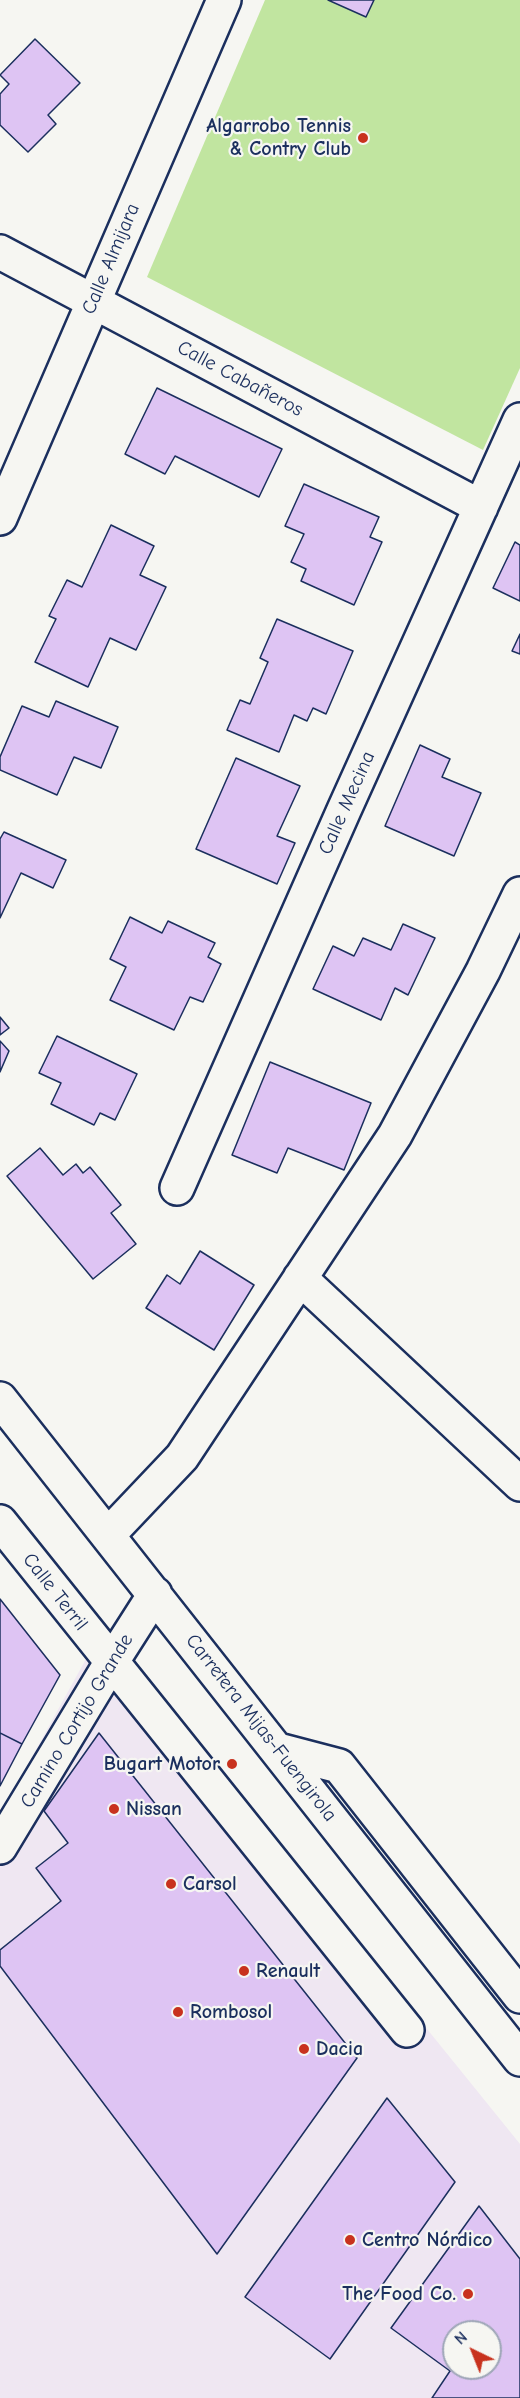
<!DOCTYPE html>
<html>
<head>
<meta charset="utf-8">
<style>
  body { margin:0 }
  #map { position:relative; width:520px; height:2398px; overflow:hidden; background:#f6f6f2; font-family:"Comic Neue",sans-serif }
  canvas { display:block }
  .north { position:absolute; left:442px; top:2320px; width:60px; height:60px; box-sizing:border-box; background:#f6f6f2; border:2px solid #9ea6b7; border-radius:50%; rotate:317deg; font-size:16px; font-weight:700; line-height:24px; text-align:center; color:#1b2f5e }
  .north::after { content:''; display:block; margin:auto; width:21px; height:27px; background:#c8321e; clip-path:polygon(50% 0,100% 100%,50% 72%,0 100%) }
</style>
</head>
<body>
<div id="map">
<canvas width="520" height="2398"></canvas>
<div class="north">N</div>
</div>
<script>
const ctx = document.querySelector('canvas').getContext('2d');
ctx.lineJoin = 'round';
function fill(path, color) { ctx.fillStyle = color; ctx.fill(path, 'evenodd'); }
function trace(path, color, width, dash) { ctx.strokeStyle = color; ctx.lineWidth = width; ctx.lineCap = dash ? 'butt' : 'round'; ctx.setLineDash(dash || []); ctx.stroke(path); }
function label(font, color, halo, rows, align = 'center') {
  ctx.font = font + ' "Comic Neue",sans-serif'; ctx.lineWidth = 4.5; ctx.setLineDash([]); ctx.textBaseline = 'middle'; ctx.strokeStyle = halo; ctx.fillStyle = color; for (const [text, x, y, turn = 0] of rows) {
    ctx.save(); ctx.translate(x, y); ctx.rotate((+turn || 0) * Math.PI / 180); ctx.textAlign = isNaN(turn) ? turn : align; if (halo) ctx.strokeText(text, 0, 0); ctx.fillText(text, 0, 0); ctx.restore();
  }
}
fill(new Path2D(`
  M103 1628 520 2144V2398H0V1815ZM454 2332H490V2368H454Z`), '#efe7f2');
fill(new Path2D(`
  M265 0H520V368L483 450 147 277Z`), '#c1e5a0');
const building = new Path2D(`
  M328 0H374L366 17Z
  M35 39 80 83 48 115 56 124 28 152 0 125V94L9 84 0 75Z
  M157 388 282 449 259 497 175 456 165 474 125 454Z
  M304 484 379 517 370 537 382 542 354 605 301 581 306 569 291 562 304 534 285 526Z
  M111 525 154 546 140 575 166 587 136 650 110 638 88 687 35 662 56 619 49 616 67 580 82 587Z
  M515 542 520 545V601L493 588Z
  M277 619 353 651 326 714 313 708 307 721 294 715 279 752 227 730 240 700 250 704 268 662 260 658Z
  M520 634V654L512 651Z
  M56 701 118 727 101 768 74 757 57 795 0 770V757L22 706 49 717Z
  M420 745 450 759 442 777 481 793 454 856 385 826Z
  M236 758 300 786 277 836 295 843 277 884 196 849Z
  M4 832 66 860 53 888 21 873 0 918V839Z
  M130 917 162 933 168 921 215 943 208 957 221 964 203 1002 190 997 174 1030 110 1000 126 967 110 959Z
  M403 924 435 938 408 995 395 988 381 1020 313 989 333 946 354 956 363 938 391 950Z
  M0 1017 9 1028 0 1035Z
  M57 1036 137 1074 115 1120 100 1113 94 1125 51 1104 61 1083 39 1073Z
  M0 1041 9 1051 0 1072Z
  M270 1062 371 1103 344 1170 288 1148 277 1173 232 1155Z
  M40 1148 63 1175 76 1164 83 1173 90 1167 121 1205 111 1213 136 1244 93 1279 7 1176Z
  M200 1251 254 1285 214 1350 146 1308 167 1275 180 1284Z
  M0 1599 60 1675 22 1744 0 1733Z
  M0 1733 22 1744 0 1786Z
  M99 1733 357 2058 217 2254 0 1966V1950L61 1901 36 1868 68 1843 44 1811Z
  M387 2098 455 2182 330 2359 245 2297Z
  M479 2206 520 2259V2398H432L450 2371 391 2328ZM454 2332H490V2368H454Z`);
fill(building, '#dec4f3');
trace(building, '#1b2f5e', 1.5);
const minor = new Path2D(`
  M0 252 481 507
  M0 518 224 0
  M177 1188 344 810 520 420
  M300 1278 520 1484
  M0 1399 520 2059
  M0 1522 407 2030
  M108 1535 182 1457 395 1135 483 971 520 894
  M278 1750 339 1766 520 1996
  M0 1847 111 1663 155 1594`);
trace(minor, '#1b2f5e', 38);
trace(minor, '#f6f6f2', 33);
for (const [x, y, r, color] of [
  [363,138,6,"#c8321e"],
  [232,1764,6,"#c8321e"],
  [114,1809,6,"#c8321e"],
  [171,1884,6,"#c8321e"],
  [244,1971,6,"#c8321e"],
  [178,2012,6,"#c8321e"],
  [304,2049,6,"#c8321e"],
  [350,2240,6,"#c8321e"],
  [468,2294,6,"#c8321e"]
]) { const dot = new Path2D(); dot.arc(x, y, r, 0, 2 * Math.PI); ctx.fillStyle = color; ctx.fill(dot); trace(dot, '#f6f6f2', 2); }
label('bold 20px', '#1b2f5e', '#f6f6f2', [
  ["Algarrobo Tennis",351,126,"right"],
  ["& Contry Club",351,149,"right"],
  ["Bugart Motor",220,1764,"right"],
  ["Nissan",126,1809],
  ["Carsol",183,1884],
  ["Renault",256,1971],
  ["Rombosol",190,2012],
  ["Dacia",316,2049],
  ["Centro Nórdico",362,2240],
  ["The Food Co.",456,2294,"right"]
], 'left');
label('20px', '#1b2f5e', '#f6f6f2', [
  ["Calle Almijara",111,259,-67],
  ["Calle Cabañeros",240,379,28],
  ["Calle Mecina",347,803,-66],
  ["Calle Terril",55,1592,52],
  ["Camino Cortijo Grande",77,1721,-59],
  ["Carretera Mijas-Fuengirola",261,1728,52]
]);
</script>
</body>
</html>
